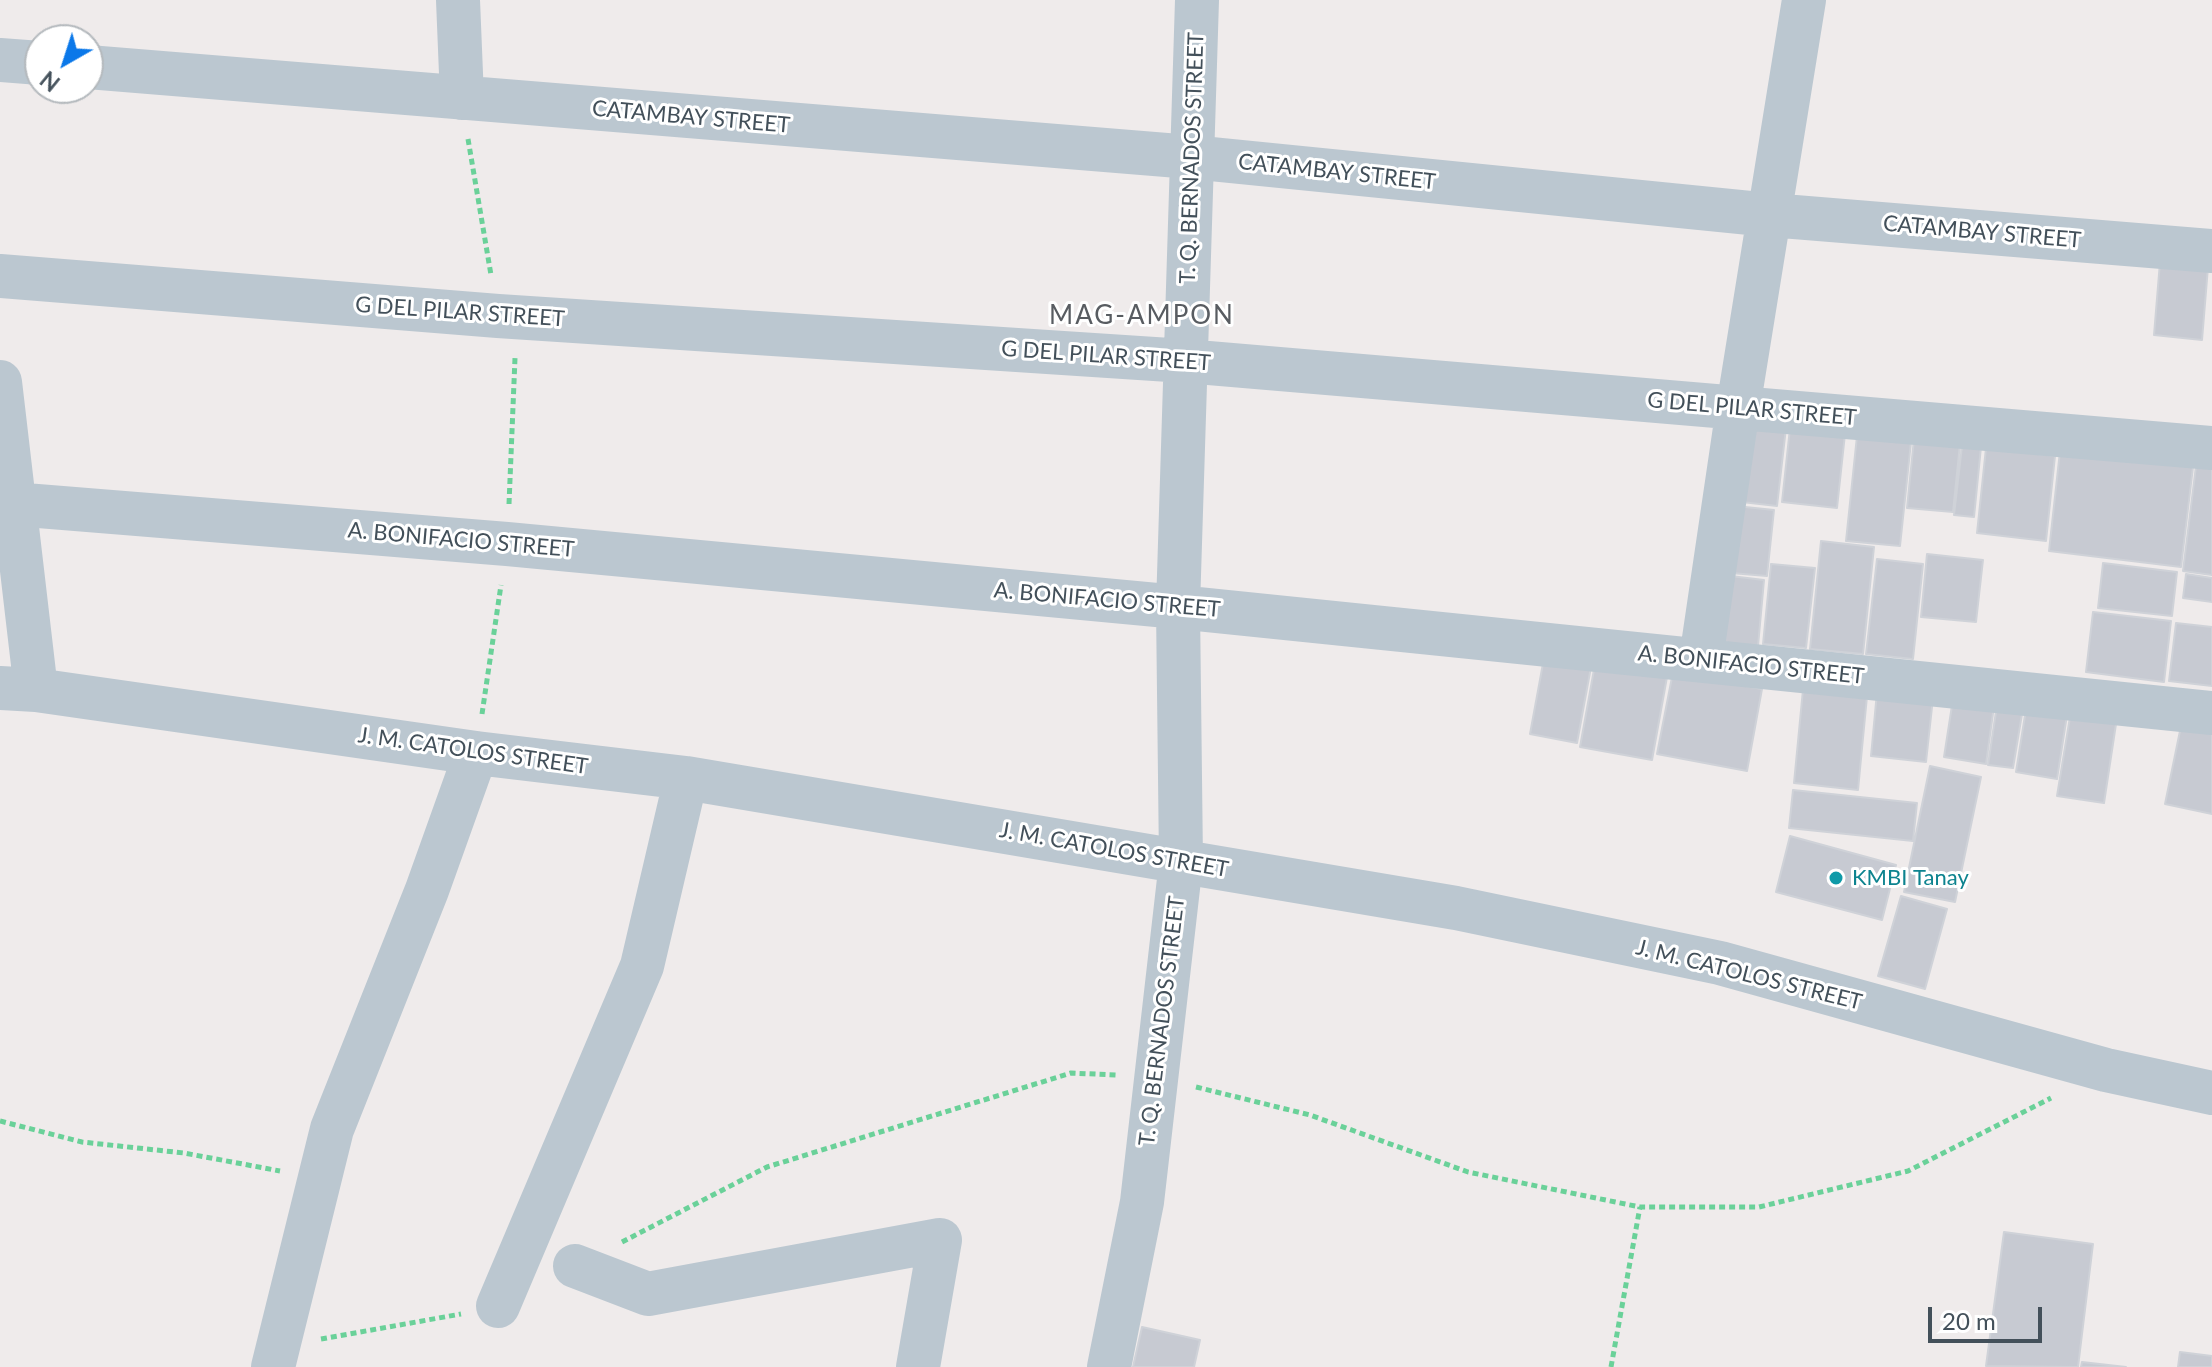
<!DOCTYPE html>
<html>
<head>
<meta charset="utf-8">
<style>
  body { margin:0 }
  #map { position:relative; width:2212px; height:1367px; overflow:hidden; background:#efebeb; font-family:Lato,sans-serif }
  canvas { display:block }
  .north { position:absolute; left:24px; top:24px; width:80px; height:80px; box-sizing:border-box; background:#fff; border:2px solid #b4b9bd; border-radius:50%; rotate:219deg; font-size:22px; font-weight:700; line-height:32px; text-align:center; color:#43505a }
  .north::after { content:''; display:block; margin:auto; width:28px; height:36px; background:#0b78e9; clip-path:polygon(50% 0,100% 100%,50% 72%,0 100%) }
  .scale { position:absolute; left:1928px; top:1307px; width:114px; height:36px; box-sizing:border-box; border:4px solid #43505a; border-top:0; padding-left:10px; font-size:24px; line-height:28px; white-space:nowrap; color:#43505a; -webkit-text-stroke:6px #fff; paint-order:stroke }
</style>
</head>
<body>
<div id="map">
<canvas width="2212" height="1367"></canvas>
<div class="north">N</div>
<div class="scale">20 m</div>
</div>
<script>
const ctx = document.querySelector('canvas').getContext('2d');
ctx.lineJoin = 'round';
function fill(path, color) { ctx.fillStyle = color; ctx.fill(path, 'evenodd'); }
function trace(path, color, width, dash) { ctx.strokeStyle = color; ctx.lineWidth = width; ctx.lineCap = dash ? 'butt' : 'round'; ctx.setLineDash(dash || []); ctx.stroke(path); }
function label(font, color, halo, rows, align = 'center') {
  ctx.font = font + ' Lato,sans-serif'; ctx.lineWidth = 6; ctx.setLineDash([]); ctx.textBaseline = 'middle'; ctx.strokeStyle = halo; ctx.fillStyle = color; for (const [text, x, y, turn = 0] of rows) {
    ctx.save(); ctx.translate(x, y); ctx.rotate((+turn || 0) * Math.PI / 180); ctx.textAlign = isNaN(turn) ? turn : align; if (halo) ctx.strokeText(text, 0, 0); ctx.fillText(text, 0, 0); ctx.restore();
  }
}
const building = new Path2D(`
  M2160 262 2208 267 2202 340 2154 335Z
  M1741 423 1786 428 1777 506 1733 501Z
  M1790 428 1845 434 1837 508 1782 502Z
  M1857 436 1911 442 1900 546 1846 541Z
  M1914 439 1960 444 1953 512 1907 508Z
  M1962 446 1981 447 1974 517 1954 515Z
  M1986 448 2055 456 2046 541 1977 533Z
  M2060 451 2193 467 2181 567 2049 551Z
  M2196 466 2212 468V575L2183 571Z
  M1726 505 1774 510 1767 576 1719 572Z
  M1821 541 1874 547 1863 654 1810 649Z
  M1927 554 1983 560 1976 622 1921 617Z
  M1877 559 1923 564 1913 659 1866 654Z
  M2103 563 2177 572 2172 616 2098 608Z
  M1771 564 1815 568 1806 648 1763 644Z
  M1714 574 1764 580 1758 646 1707 641Z
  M2186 574 2212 578V602L2183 598Z
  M2093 612 2171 621 2164 682 2086 672Z
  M2176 623 2212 627V686L2169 681Z
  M1544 658 1591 667 1577 743 1530 734Z
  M1595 664 1667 677 1652 760 1580 747Z
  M1673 672 1762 689 1747 771 1657 754Z
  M1804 679 1868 686 1858 790 1794 783Z
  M1877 692 1933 698 1926 762 1871 756Z
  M1953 699 1994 706 1986 764 1944 757Z
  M1997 705 2023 708 2013 768 1988 765Z
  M2026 709 2067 715 2057 779 2016 772Z
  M2070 717 2116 724 2104 803 2057 796Z
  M2181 726 2212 732V814L2165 804Z
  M1930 766 1981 777 1955 902 1904 892Z
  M1793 790 1917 803 1913 841 1789 828Z
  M1790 836 1896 865 1882 920 1776 892Z
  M1901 896 1947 909 1925 989 1878 976Z
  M2004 1232 2093 1244 2078 1367 1986 1366Z
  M1142 1327 1200 1340 1194 1367H1133Z
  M2180 1352 2212 1356V1367H2178Z
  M2082 1362 2126 1367H2081Z`);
fill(building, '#c7cad2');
trace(building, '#cfd2d8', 2);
trace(new Path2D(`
  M468 139 491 275
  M509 504 515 358
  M482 714 501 585
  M1196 1087 1310 1115 1468 1172 1640 1207H1759L1908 1171 2051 1098
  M0 1121 82 1142 184 1153 280 1171
  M622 1242 767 1167 1071 1073 1116 1075
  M321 1339 461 1314
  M1611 1367 1640 1207`), '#6ad199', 5, [6, 4]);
trace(new Path2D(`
  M458 0 462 98
  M0 60 40 63
  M88 67 1191 157 1770 215 2212 251
  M0 276 498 316 1185 361 2212 448
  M0 382 36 690
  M0 503 507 544 1178 607 2212 713
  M1701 659 1738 408 1804 0
  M0 688 36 690 476 753 686 778 1456 908 1720 963 2106 1070 2212 1093
  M575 1266 648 1294 940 1240 918 1367
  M498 1306 642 966 686 778
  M273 1367 332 1129 427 890 476 753
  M1109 1367 1142 1202 1181 862 1178 607 1197 0`), '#bbc7d0', 44);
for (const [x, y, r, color] of [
  [1836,878,8,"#0f9aa8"]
]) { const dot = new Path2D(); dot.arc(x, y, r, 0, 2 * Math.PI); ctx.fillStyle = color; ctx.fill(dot); trace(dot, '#fff', 3); }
label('22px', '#43505a', '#fff', [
  ["CATAMBAY STREET",691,117,5],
  ["T. Q. BERNADOS STREET",1192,158,-88],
  ["CATAMBAY STREET",1337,172,6],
  ["CATAMBAY STREET",1982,232,5],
  ["G DEL PILAR STREET",460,312,4],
  ["G DEL PILAR STREET",1106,356,4],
  ["G DEL PILAR STREET",1752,409,5],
  ["A. BONIFACIO STREET",461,540,5],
  ["A. BONIFACIO STREET",1107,600,5],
  ["A. BONIFACIO STREET",1751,665,6],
  ["J. M. CATOLOS STREET",473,751,8],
  ["J. M. CATOLOS STREET",1114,850,10],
  ["J. M. CATOLOS STREET",1749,975,14],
  ["T. Q. BERNADOS STREET",1162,1021,-83]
]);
label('22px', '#0d838f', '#fff', [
  ["KMBI Tanay",1852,878]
], 'left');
ctx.letterSpacing = '2px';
label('26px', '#585c61', '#fff', [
  ["MAG-AMPON",1142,316]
]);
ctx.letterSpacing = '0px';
</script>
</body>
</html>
